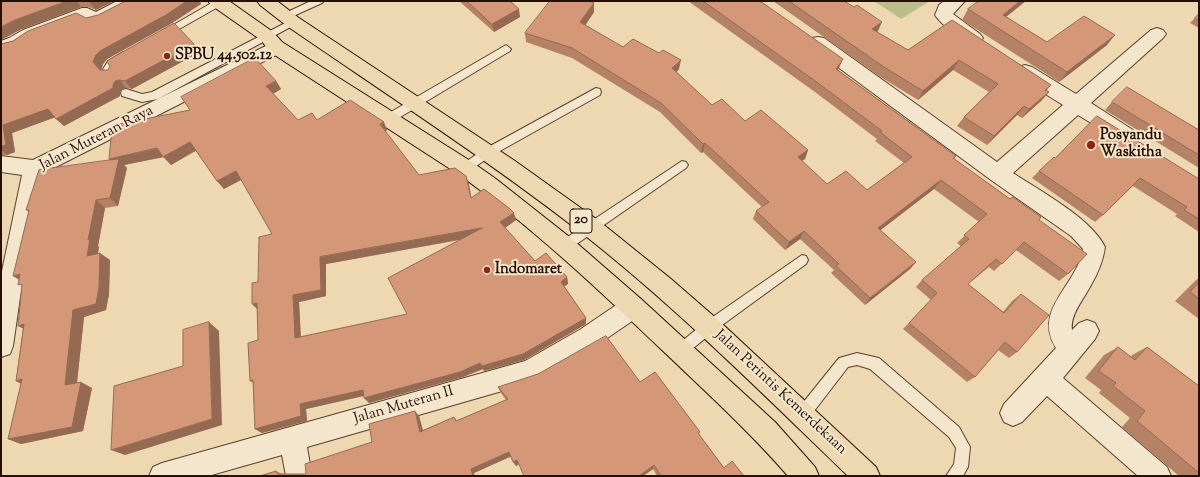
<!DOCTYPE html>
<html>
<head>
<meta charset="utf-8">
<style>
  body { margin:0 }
  #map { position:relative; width:1200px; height:477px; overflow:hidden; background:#eed8b1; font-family:"Sorts Mill Goudy",serif }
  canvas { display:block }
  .frame { position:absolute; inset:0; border:2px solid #260f03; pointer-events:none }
</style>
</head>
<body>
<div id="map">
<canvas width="1200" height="477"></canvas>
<div class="frame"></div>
</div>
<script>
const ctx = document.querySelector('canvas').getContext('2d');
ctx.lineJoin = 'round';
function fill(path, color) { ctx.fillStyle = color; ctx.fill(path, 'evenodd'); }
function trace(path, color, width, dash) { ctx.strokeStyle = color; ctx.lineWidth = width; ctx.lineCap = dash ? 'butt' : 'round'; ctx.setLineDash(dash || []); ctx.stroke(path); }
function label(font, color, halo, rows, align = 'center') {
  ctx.font = font + ' "Sorts Mill Goudy",serif'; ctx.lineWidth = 4; ctx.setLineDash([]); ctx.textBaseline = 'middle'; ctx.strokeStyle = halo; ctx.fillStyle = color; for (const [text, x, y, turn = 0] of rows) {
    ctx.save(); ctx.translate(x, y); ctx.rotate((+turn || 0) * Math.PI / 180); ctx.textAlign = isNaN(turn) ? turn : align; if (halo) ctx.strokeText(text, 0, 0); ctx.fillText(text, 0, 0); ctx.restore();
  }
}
fill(new Path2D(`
  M874 1H930L901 19Z`), '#bbbe89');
const service = new Path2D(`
  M215 1H227L225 3 167 36H161L159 34 161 32Z
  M311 1H324L322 3 289 18 286 19 281 16 283 14Z
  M293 19 298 22 296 24 158 99 142 102 122 96 121 93 122 90 126 89 142 94 152 92Z
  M506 45 511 49 510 51 392 122H384L383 119 384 116Z
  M123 52 127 53 128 56 113 68 116 74 115 77 111 78 107 77 102 71 108 61Z
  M596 88 600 89 601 92 600 95 491 156 469 171 465 173 461 171 459 168 461 165 483 150Z
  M682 161 686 162 688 165 686 168 568 250 564 251 560 250 558 246 560 242Z
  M802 255 806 256 808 260 806 264 714 331 685 355 680 357 675 355 673 351 675 347 704 323Z
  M857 353 879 358 959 427 970 447 968 467 963 476H946L954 464 956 448 949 437 870 369 857 365 848 367 808 419 803 421 798 419 796 414 798 409 839 358Z`);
const minor = new Path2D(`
  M117 1H140L137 5 104 22 93 25 83 20 35 38 21 48 1 53V41L9 38 23 30 82 8H87L96 12Z
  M944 1H965L953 14 980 34 983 38 980 42C978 43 976 44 974 44 964 44 940 23 935 15L939 5Z
  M1157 28 1163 30 1166 34 1163 38 1091 103 1133 130 1136 135 1133 140 1126 143 1119 140 1078 115 1013 173C1040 191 1091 218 1105 247 1103 261 1098 273 1091 285 1084 299 1070 314 1072 330L1079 323 1087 320 1095 323 1099 331 1095 339 1063 378 1167 467 1171 476H1138L1047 396 1022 422 1013 426 1004 422 1000 413 1004 404 1056 348C1032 309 1077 286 1083 249L1071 236 991 180 812 48 809 43 812 38 818 37 824 38 997 162 1063 105 1018 77 1016 72 1018 67 1025 65 1032 67 1076 94 1151 30Z
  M276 41 282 42 285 47 282 52 44 173 20 297 13 346 10 354 1 357V276L22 175 1 172V156L33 160Z
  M633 296 641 299 645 307 641 315 597 345 539 379 530 383 307 447 312 476H286L282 455 208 476H149L153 467 162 463 525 361 581 329 625 299Z`);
const trunk = new Path2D(`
  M208 1H229L273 32 282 42 472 162 496 179 572 239 641 299 775 422 815 467 819 476H788C749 431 705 391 662 350 597 288 531 226 458 174L270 52 261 40 211 5Z
  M257 1H277L299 18 515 161 599 221 671 279 717 319 876 467 880 476H848C762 393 677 308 583 234 488 160 386 94 287 26L260 5Z`);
trace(service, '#58412e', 2);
trace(minor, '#58412e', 2);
trace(trunk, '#260f03', 2);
fill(service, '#f4e6cc');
fill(minor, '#f4e6cc');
fill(trunk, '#eed8b1');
fill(new Path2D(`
  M1 1H114L96 10 88 7H81L22 29Z
  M126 1H200L201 4 172 23 107 59 103 64 101 70H108L194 44 200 52 132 89 126 88 122 89 120 93V96L64 126 55 117 12 133 15 152 7 155H1V44L13 41 98 15Z
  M459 1H510L520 17 494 32Z
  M688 1H760L839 68 838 70 956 156 954 159 1039 220 1068 274 1059 281 1016 250 994 271 989 267 968 284 1003 312 1012 301 1021 294 1017 352 1009 358 998 350 975 377 967 382 903 329 931 300 916 287 922 280 961 246 957 243 979 222 934 189 880 230 916 262 910 269 865 305 831 273 834 270 800 239 785 250 753 219 756 211 762 207 703 152 701 153 660 112 572 58 526 42 525 33 594 12 585 25 623 47 679 69 676 72 712 105 808 150 805 159 801 161 827 184 867 190 904 163 875 141 877 139 815 92Z
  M773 1H844L878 31 877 32 908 50 952 20 1051 85 1047 90 1049 92 1041 101 1022 118 1017 115 987 145 957 126 964 117 989 92 953 70 918 100 879 76Z
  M968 9 1006 17 1047 42 1107 45 1059 82 962 20Z
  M1199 14V28L1190 23Z
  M276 81 281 89 273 94 298 120H317L387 130 385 132 419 175 466 176 471 198 516 220 505 228 535 261 567 277 568 284 564 286 586 318V324L524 360 484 371 483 369 463 377 369 403 364 396 306 409 307 421 262 433 255 429 253 383 250 381 258 340V282L272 234 241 179 224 189 217 181 196 151 171 165 163 157 124 165 127 168 118 206 105 208 98 246 99 247 98 253 110 260 109 294 106 310 84 317 77 383 92 388 83 431 21 444 8 439 21 384 16 381 23 328 22 287 29 212 26 210 110 160 190 110ZM460 240 407 314 301 337 299 302 326 296V264Z
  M1112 102 1199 130V168L1105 110Z
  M1055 158 1199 179V232L1175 216 1177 214 1133 186 1103 215 1095 222 1032 178 1039 171Z
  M1199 278V319L1175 301 1195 281Z
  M1118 347 1131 357 1132 355 1147 347 1199 386V476H1179L1122 427 1130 418 1099 393 1101 390 1085 378 1104 355Z
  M640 382 699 434 724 468 744 476H657L653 469 643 476H524L519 464 516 466 511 456 474 473 260 476 276 471 282 474H305L372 442 419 416 423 430 454 417 457 421 506 400 501 393 498 387Z`), '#b68266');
fill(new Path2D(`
  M67 1H77L81 7 22 29 1 40V27L15 20Z
  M91 1H114L96 10 89 2Z
  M187 1H200L201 4 172 23 107 59 103 64 101 71 100 70 93 62 96 55 100 51Z
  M1020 1H1026L996 25 1003 15Z
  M594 3V12L581 32 580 22Z
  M519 9 520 17 494 32 492 24Z
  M882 22 878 31 867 39 872 29Z
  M1115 35 1107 45 1059 82 1067 72Z
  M194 44 200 52 132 89 125 81Z
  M843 59 839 68 832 78 836 69Z
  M681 60 679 69 671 78 672 68Z
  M959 60 953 70 918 100 923 91Z
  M120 80 126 88 122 89 120 93V96L64 126 56 119 113 85 115 81Z
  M276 81 281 89 271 95 266 86Z
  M1049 92 1041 101 1022 118 1029 109Z
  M1024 106 1017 115 987 145 994 136Z
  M48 109 56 117 12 133 15 152 7 155 1 150 3 125Z
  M384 122 387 130 383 133 380 124Z
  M190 142 196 150 171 165 164 157 124 165 127 168 118 206 110 198 117 167 109 159Z
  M705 143 703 152 701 153 703 144Z
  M808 150 805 159 794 166 798 157Z
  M236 171 243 179 224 189 217 181Z
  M466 176 469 184 473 206 471 198Z
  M941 180 934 189 873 236 878 228Z
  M96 200 105 208 98 246 99 247 96 263 87 256 88 240Z
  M514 213 516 220 502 230 500 222Z
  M482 228 484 235 326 264V296L299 302 301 344 295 338 293 295 320 257Z
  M804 231 800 239 785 250 789 242Z
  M100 253 110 260 109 294 106 310 84 317 76 391 65 385 73 310Z
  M916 262 910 269 865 305 870 298Z
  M20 274 24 283 13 276Z
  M567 277 568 284 562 288 561 282Z
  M257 303 258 310 252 304Z
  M586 318V324L524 360 484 371 482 366Z
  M209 322 219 331 222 425 125 455 111 450 212 419Z
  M24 324 30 332 18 326Z
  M480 363 483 369 463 377 369 403 364 398Z
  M22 379 28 387 16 381Z
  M81 382 92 388 83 431 21 444 8 439Z
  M363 390 367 395 306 409 307 421 262 433 255 429 300 404Z
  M415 411 419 416 424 436 420 432Z
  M509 452 512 456 474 473 475 476H473L471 469Z
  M517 460 519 464 516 466 513 462Z
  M654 465 653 469 643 476H639Z`), '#946a53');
const building = new Path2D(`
  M1 1H67L15 20 1 27Z
  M126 1H187L166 15 100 51 96 55 93 62 100 70H108L110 66 107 62 110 59 174 23 194 44 125 81 120 80 115 81 113 85V88L56 119 48 109 3 125 6 145 1 146V44L13 41 28 31 76 13 86 18 98 15Z
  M467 1H510L519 9 492 24Z
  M550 1H589L594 3 580 22 623 47 633 39 659 53 663 50 681 60 672 68 712 105 722 99 745 121 761 110 808 150 798 157 827 184 846 171 867 190 912 157 880 132 882 131 818 83 703 1H760L843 59 836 69 956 156 953 158 1010 199 1013 197 1041 217 1039 220 1087 254 1068 274 1024 242 1002 264 996 259 968 284 1004 313 1021 294 1049 315 1017 352 1005 342 975 377 909 323 937 293 922 280 969 239 964 235 987 214 941 180 878 228 916 262 870 298 836 266 839 264 804 231 789 242 756 211 769 202 705 143 703 144 661 103 572 48 525 33Z
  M789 1H844L854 7 857 5 882 22 872 29 908 50 952 20 1051 85 1045 90 1049 92 1029 109 1024 106 994 136 964 117 998 84 959 60 923 91 884 67Z
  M979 1H1020L1003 15 1047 42 1084 16 1115 35 1067 72 968 9Z
  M1199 14V21L1195 18Z
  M255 58 276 81 266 86 298 120 312 113 317 120 350 100 384 122 380 124 419 175 455 168 466 176 471 198 484 189 509 208 514 213 500 222 535 261 546 253 567 277 561 282 586 318 523 354 482 366 480 363 460 372 364 398 363 390 300 404 301 416 255 429 253 380 250 381 248 343 258 340 257 303 252 304V283L258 282 259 237 272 234 236 171 217 181 190 142 163 157 157 148 109 159 112 128 119 124 190 110 181 97ZM482 228 388 278 407 314 295 338 293 295 321 290 320 257Z
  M1127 87 1199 130V155L1112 102Z
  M1097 116 1199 179V219L1184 210 1187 207 1140 178 1103 215 1039 171 1054 157 1055 158Z
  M119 159 110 198 96 200 88 240 90 239 87 256 100 253 99 287 96 304 73 310 65 385 81 382 72 427 8 439 22 379 16 381 24 324 18 326 22 284 18 285 20 274 13 276 29 210H26L39 170Z
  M1199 283V299L1190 292Z
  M209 322 212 419 111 450 114 386 183 366V330Z
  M606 336 640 382 655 372 700 432 698 433 724 468 732 461 744 476H661L654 465 639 476H524L517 460 513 462 509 452 471 469 473 476H260L276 471 278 474H305L306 472 305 464 372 442 369 424 415 411 420 432 454 417 456 421 508 399 498 387 538 374Z
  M1118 347 1135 360 1147 347 1199 386V473L1137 421 1145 411 1113 386 1116 383 1099 371Z`);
fill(building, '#d49777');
trace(building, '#946a53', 1);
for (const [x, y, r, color] of [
  [167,56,4,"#8f2418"],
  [1091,145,5,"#8f2418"],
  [487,270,4,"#8f2418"]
]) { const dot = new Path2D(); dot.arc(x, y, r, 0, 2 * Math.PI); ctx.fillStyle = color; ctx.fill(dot); trace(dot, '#f4e6cc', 1.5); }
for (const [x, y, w] of [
  [581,221,22]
]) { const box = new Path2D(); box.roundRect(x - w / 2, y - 12, w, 24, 3); ctx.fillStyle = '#f4e6cc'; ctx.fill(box); trace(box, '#260f03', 1); }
label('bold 14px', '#260f03', null, [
  ["20",581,221]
]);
label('bold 15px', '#260f03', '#f4e6cc', [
  ["SPBU 44.502.12",175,56],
  ["Posyandu",1100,136],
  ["Waskitha",1100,153],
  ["Indomaret",495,270]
], 'left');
label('15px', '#260f03', '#f4e6cc', [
  ["Jalan Muteran Raya",97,139,-27],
  ["Jalan Perintis Kemerdekaan",780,393,43],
  ["Jalan Muteran II",404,406,-16]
]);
</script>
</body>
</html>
